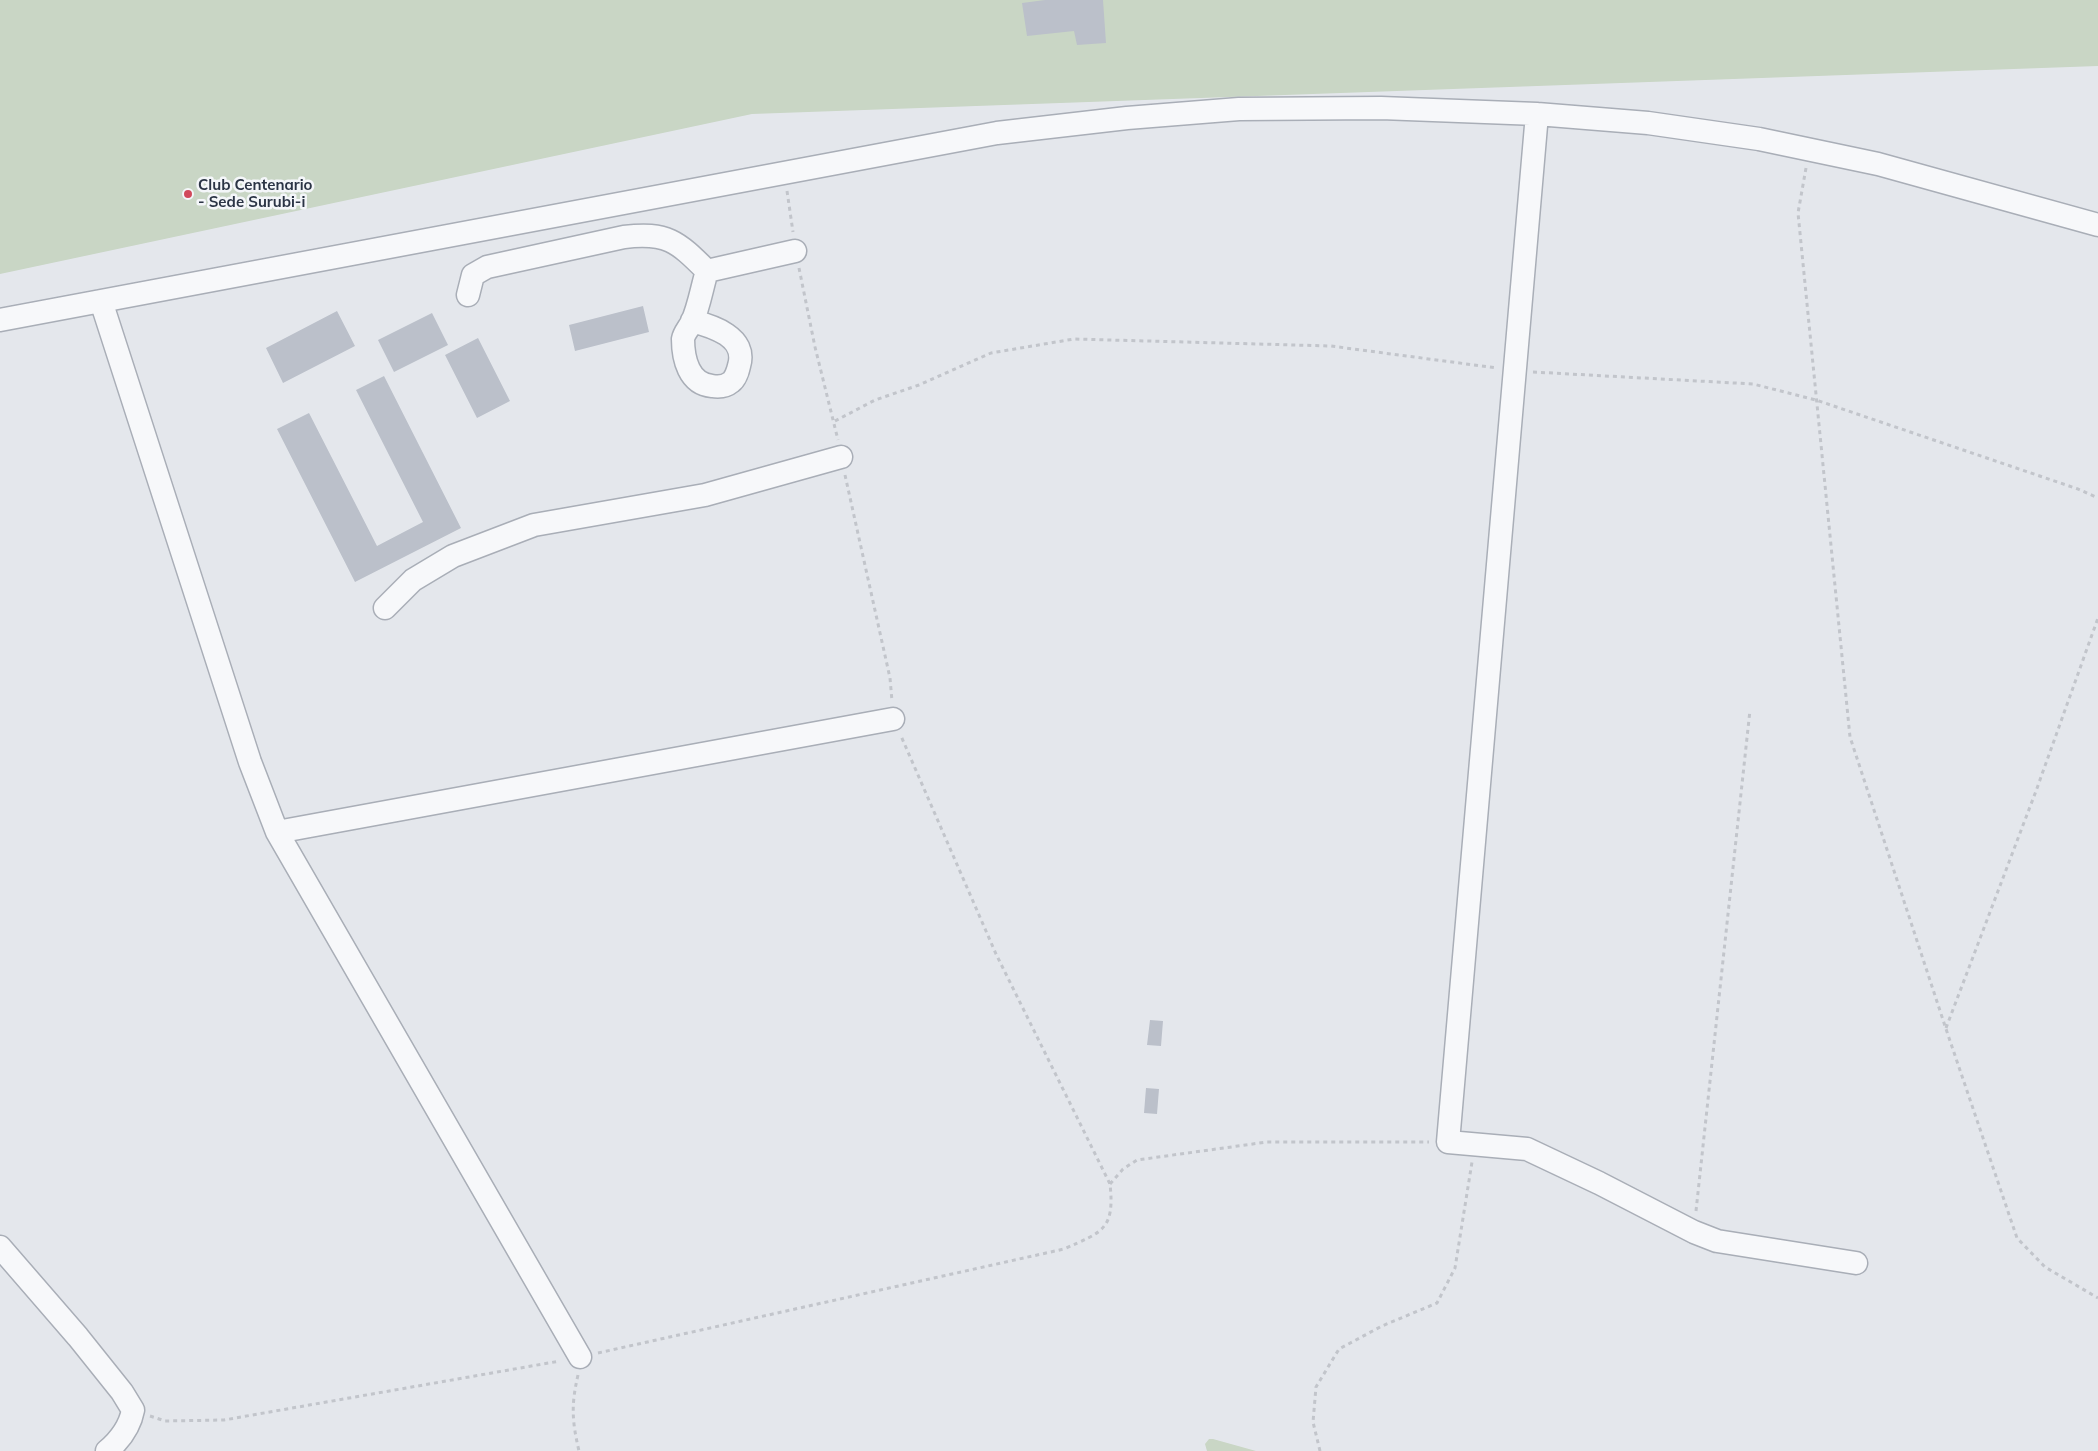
<!DOCTYPE html>
<style>
body{margin:0}
canvas{display:block;background:#e4e7ec}
</style>
<canvas width="2098" height="1451"></canvas>
<script>
const ctx = document.querySelector('canvas').getContext('2d');
ctx.lineJoin = 'round';
function fill(path, color) { ctx.fillStyle = color; ctx.fill(path, 'evenodd'); }
function strokePath(path, color, width, dash) { ctx.strokeStyle = color; ctx.lineWidth = width; ctx.lineCap = dash ? 'butt' : 'round'; ctx.setLineDash(dash || []); ctx.stroke(path); }
function write(font, color, halo, rows, align = 'center') {
  ctx.font = font + ' Mulish,sans-serif'; ctx.lineWidth = 5; ctx.setLineDash([]); ctx.textBaseline = 'middle'; ctx.strokeStyle = halo; ctx.fillStyle = color; for (const [text, x, y, turn = 0] of rows) {
    ctx.save(); ctx.translate(x, y); ctx.rotate((+turn || 0) * Math.PI / 180); ctx.textAlign = isNaN(turn) ? turn : align; if (halo) ctx.strokeText(text, 0, 0); ctx.fillText(text, 0, 0); ctx.restore();
  }
}
fill(new Path2D(`
 M0,0H2098V66L752,114L0,274Z
 M1209,1439H1213L1256,1451H1207L1205,1444Z`), '#c9d6c5');
fill(new Path2D(`
 M1045,0H1103L1106,43L1077,45L1074,31L1027,36L1022,3Z
 M643,306L649,332L575,351L569,325Z
 M337,311L355,346L283,383L266,348Z
 M432,313L448,345L394,372L378,340Z
 M478,338L510,401L477,418L445,355Z
 M384,376L461,528L355,582L277,429L309,413L377,546L423,522L356,390Z
 M1150,1020L1163,1021L1161,1046L1147,1045Z
 M1146,1088L1159,1089L1157,1114L1144,1113Z`), '#bbc0ca');
const minor = new Path2D(`
 M1537,114L1448,1142L1527,1149L1599,1183L1694,1232L1717,1241L1856,1263
 M468,295L473,275L487,267L624,237C667,232 677,241 707,271
 M101,301L250,762L277,832L580,1357
 M0,320L997,133L1127,118L1239,109L1381,108L1537,114L1648,123L1759,139L1878,164L2098,225
 M692,321C712,326 748,337 739,366C738,371 735,379 731,382C725,387 718,387 712,386C689,384 683,359 683,339C684,333 689,328 692,322C699,307 702,287 707,271L795,251
 M385,608L413,580L453,556L534,525L705,495L841,457
 M277,832L893,719
 M0,1247L78,1337L122,1392L133,1410C130,1426 120,1440 107,1451`);
strokePath(minor, '#a9aeb7', 25);
strokePath(new Path2D(`
 M1806,168L1798,213L1850,737L1946,1029L2017,1238L2045,1267L2098,1298
 M787,191L793,232
 M799,268L815,347L838,440
 M1533,372L1753,384L1816,400L2078,489L2098,498
 M835,421L875,400L919,385L991,353L1074,339L1331,346L1497,368
 M845,475L890,678L892,701
 M1946,1028L2036,791L2098,618
 M1110,1184L1123,1169L1137,1160L1267,1142H1429
 M1696,1211L1750,710
 M598,1353L1064,1249C1102,1232 1115,1230 1110,1184L996,954L901,736
 M578,1375C571,1405 572,1421 579,1451
 M150,1416L165,1421L224,1420L560,1361
 M1320,1451L1313,1422L1316,1387L1339,1349L1382,1326L1437,1303L1455,1268L1472,1162`), '#c2c5cb', 3, [4, 4]);
strokePath(minor, '#f7f8fa', 22);
for (const [x, y, r, color] of [
 [188,194,5,"#d1495b"]
]) { const dot = new Path2D(); dot.arc(x, y, r, 0, 2 * Math.PI); ctx.fillStyle = color; ctx.fill(dot); strokePath(dot, '#f4f6f9', 2); }
write('bold 15px', '#2b3445', '#f4f6f9', [
 ["Club Centenario",198,185],
 ["- Sede Surubi-i",198,202]
], 'left');
</script>
